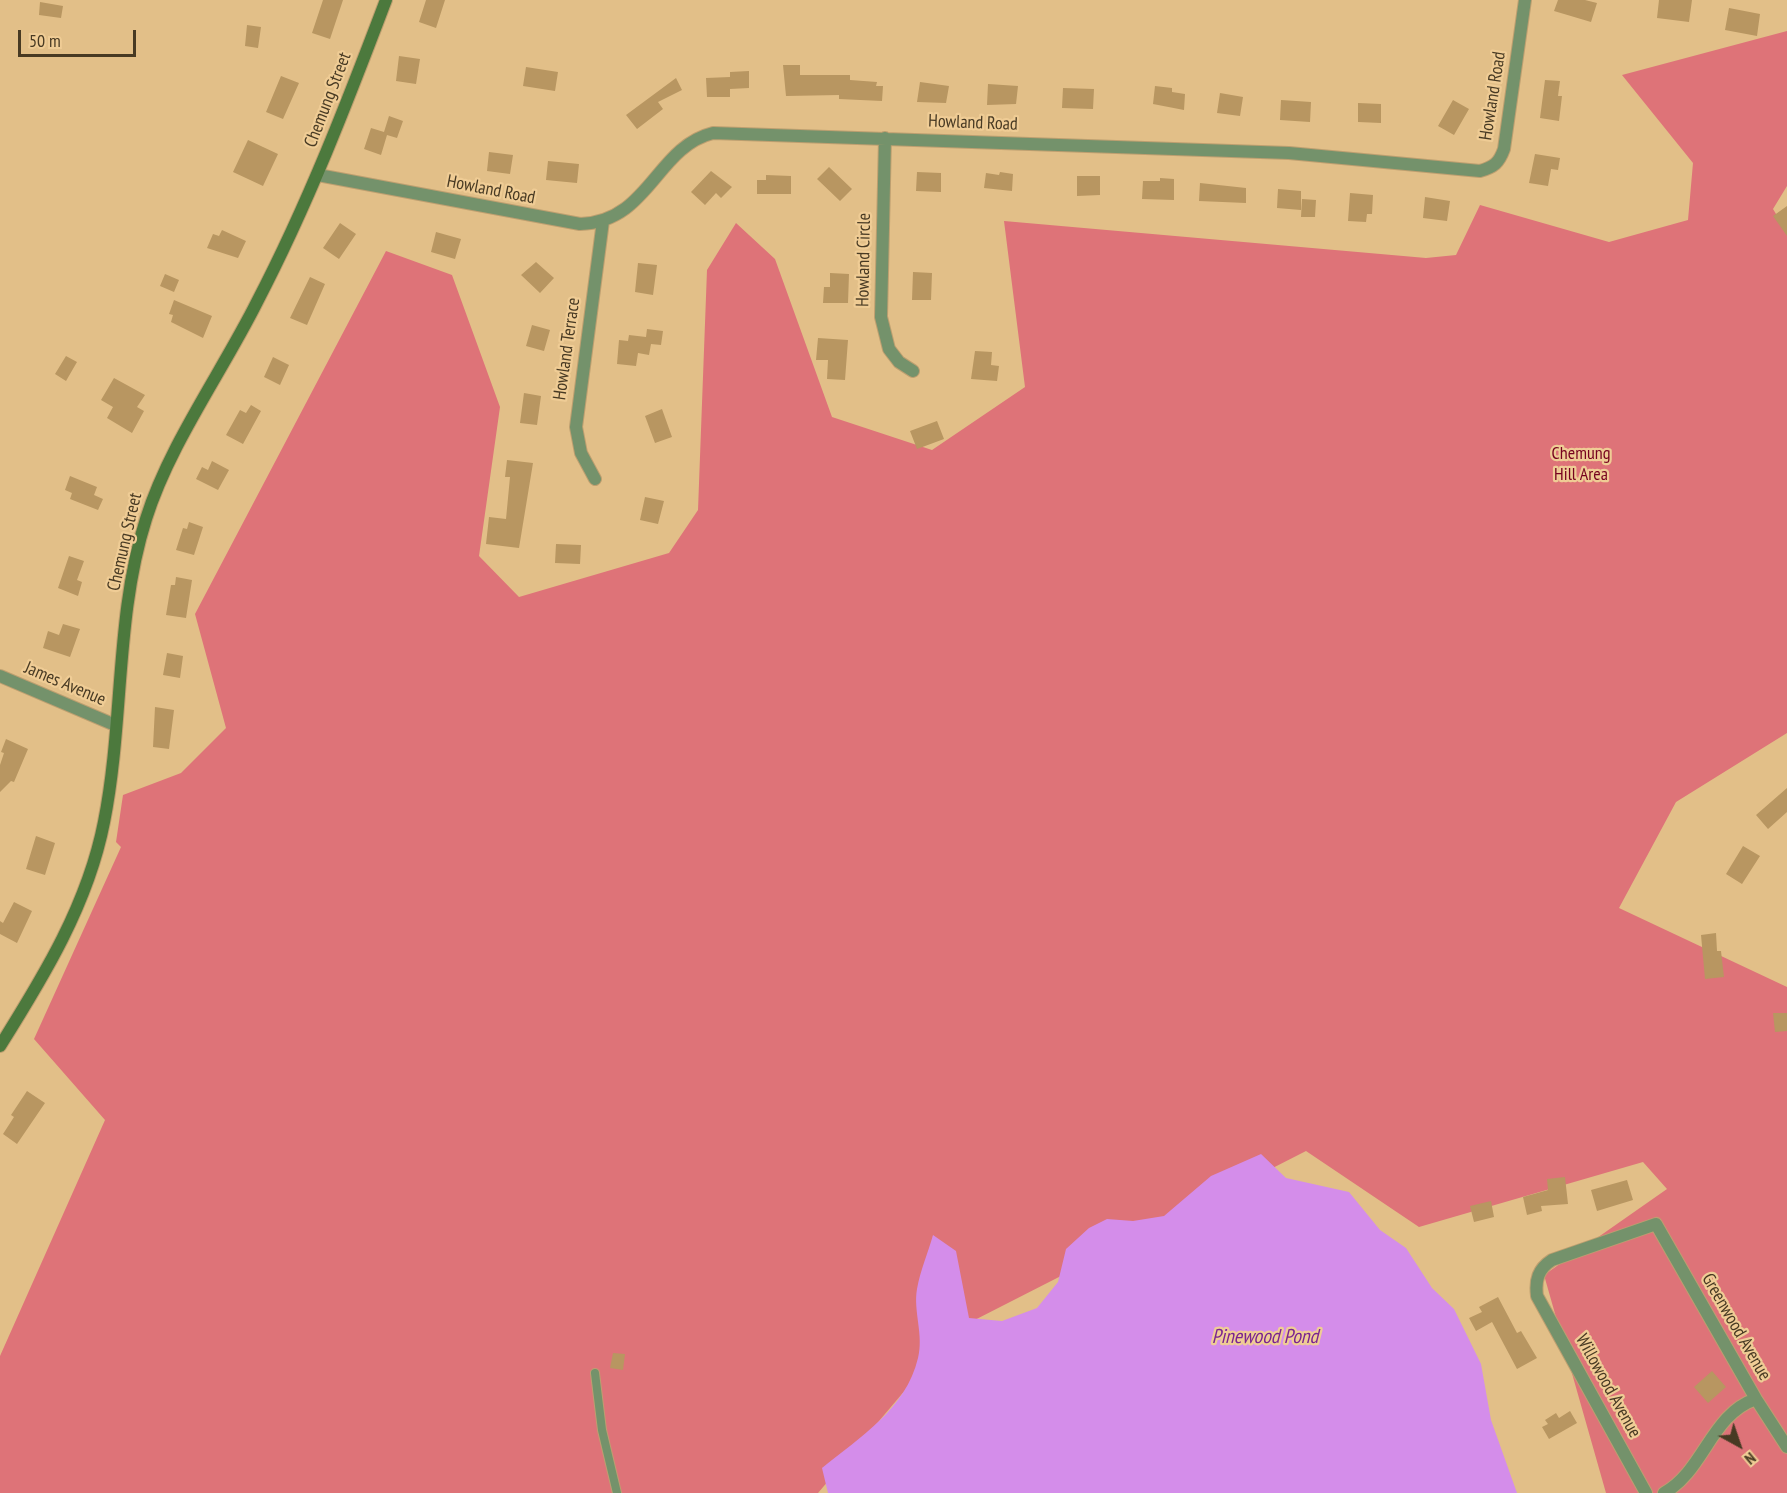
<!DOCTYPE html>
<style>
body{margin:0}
#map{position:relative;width:1787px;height:1493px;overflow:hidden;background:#e2bf88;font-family:"PT Sans Narrow",sans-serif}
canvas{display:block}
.north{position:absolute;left:1709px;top:1415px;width:60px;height:60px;-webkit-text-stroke:4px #efcc95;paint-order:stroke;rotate:140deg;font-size:16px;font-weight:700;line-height:24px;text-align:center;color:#483a23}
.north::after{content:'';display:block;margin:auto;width:21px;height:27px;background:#483a23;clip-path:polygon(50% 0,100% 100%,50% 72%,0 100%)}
.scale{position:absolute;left:18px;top:30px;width:118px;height:27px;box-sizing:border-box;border:3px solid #483a23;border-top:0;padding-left:8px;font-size:18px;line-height:21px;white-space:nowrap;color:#483a23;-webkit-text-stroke:4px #efcc95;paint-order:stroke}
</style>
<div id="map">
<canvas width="1787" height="1493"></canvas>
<div class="north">N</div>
<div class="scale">50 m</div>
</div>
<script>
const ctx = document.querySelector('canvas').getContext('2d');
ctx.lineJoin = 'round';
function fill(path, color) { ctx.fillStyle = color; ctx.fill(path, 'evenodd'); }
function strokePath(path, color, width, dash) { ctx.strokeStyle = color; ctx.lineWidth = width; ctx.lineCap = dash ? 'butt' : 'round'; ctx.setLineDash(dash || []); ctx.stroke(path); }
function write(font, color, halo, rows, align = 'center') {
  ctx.font = font + ' "PT Sans Narrow",sans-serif'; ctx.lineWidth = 4.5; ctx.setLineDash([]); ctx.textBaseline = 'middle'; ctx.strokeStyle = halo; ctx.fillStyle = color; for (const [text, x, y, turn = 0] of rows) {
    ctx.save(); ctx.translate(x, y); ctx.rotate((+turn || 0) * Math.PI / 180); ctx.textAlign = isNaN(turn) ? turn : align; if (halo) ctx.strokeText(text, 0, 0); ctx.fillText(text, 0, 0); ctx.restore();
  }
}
fill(new Path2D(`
 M1787,31V186L1773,209L1787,232V733L1676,802L1619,908L1787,987V1493H1606L1544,1275L1667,1189L1643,1162L1419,1227L1306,1151L957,1329L818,1493H0V1356L105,1120L34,1039L121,847L116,842L123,795L181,773L226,728L195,614L386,251L452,275L500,407L479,556L519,597L669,553L698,510L707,270L736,223L775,259L832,417L932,450L1025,387L1004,221L1426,258L1456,255L1480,205L1609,242L1688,220L1693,163L1622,75Z`), '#de7378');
fill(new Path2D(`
 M1261,1154L1286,1178L1349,1192L1380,1230L1406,1248L1432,1288L1454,1309L1481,1364L1491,1420L1517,1493H828L822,1468C860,1437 906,1409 918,1358C924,1335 913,1311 917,1289C920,1271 928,1253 933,1235L956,1251L969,1318L1002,1321L1037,1308L1058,1282L1066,1249L1089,1228L1107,1219L1133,1221L1164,1216L1211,1176Z`), '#d48dea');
fill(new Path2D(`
 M323,0H343L330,39L312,33Z
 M426,0H445L436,28L419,22Z
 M1558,0H1585L1597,3L1591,22L1554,11Z
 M1659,0H1692L1689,22L1657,18Z
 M40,2L63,6L61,18L39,15Z
 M1729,8L1760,14L1757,36L1725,30Z
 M247,25L261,27L258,48L245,46Z
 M399,56L420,59L416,84L396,81Z
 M783,65H800V75H850V80L877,82L876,86H883L882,101L839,99V95L786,96Z
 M526,67L558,72L555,91L523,86Z
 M749,71V88L730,89V78V97H707L706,78L730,77V72Z
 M281,76L299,83L283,119L266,112Z
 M676,78L682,90L658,102L663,109L637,129L626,115Z
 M1545,80L1560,81L1558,96H1562L1559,121L1540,118Z
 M920,82L949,86L946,103L917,102Z
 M988,84L1018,86L1016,104L987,105Z
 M1155,86L1172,88V92L1185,94L1184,110L1153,104Z
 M1063,88L1094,89L1093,109L1062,108Z
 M1220,93L1243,97L1240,116L1217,113Z
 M1281,100L1311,102L1310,122L1280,120Z
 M1453,100L1469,109L1454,135L1438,126Z
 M1358,103L1381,104V123L1358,122Z
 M389,116L403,121L397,138L387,135L381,155L364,149L371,128L384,132Z
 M248,140L278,154L263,186L233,172Z
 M489,152L513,155L510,174L487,171Z
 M1535,154L1560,158L1558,170L1551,169L1548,186L1529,183Z
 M548,161L579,164L577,183L546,180Z
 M829,167L852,189L840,201L817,179Z
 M711,171L732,187L721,198L716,193L705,205L691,192Z
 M917,172L941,173V192L916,191Z
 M1000,172L1013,174L1012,191L984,188L986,173L999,175Z
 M766,175L791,176V194H757V180H766Z
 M1077,176H1100V195L1077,196Z
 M1160,178L1174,179V200L1142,199L1143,181H1160Z
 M1200,183L1246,188V203L1199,201Z
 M1278,189L1301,191V210L1277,208Z
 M1350,193L1373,195L1372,214H1367L1366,222L1348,221Z
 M1425,197L1450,201L1447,221L1423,218Z
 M1302,199L1316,200L1315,217H1301Z
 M1787,206V236L1773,216Z
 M340,223L356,234L339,259L323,248Z
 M222,230L246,241L238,258L207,248L213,234L219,236Z
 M436,232L461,239L455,259L431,252Z
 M536,262L554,278L540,293L521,275Z
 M638,263L657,265L653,295L635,292Z
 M913,272L932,273L931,300H912Z
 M830,273L849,274L848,303H823L824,287H830Z
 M165,274L179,280L174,292L160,286Z
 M310,277L325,284L307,325L290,318Z
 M174,300L212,316L203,338L171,322L173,315L169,314Z
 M532,325L550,330L544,351L526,346Z
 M647,329L663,331L661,345L651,344L649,355L638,353L636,366L617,364L619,340L628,341L629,335L646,337Z
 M818,338L848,340L845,380L827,379L828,360H816Z
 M975,351L992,352L991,365L999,366L997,381L971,379Z
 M66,356L77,362L66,381L55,374Z
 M273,357L289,365L280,385L264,377Z
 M114,378L145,395L137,407L144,411L132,433L107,418L113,407L101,400Z
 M524,393L541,396L537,425L520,423Z
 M251,405L261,411L243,444L226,435L240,410L246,413Z
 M662,409L672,437L655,443L645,416Z
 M937,421L944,439L917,449L910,431Z
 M507,460L533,463L519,548L486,544L489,517L506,519L510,477H505Z
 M212,461L229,470L218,490L196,479L202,467L208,470Z
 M70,476L97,487L94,495L103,499L98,510L70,499L72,493L65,490Z
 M645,497L664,501L658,524L640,520Z
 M189,522L203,527L194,555L176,550L183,528L187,529Z
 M556,544L581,545L580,564L555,563Z
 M69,556L84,561L77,580L82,582L78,596L58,588Z
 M176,577L192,580L186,618L166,615L171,585H175Z
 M63,624L80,629L70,657L43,648L48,631L59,635Z
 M167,653L183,656L180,678L163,675Z
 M155,707L174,710L169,749L153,747Z
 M6,739L28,749L14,782L11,781L0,792V765L4,753L1,752Z
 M1787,788V812L1768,829L1756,815Z
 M36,836L55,843L45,875L26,869Z
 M1743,846L1760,856L1742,884L1726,874Z
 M14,902L32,911L17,943L0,934V921L3,923Z
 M1716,933L1717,951H1721L1724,977L1705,979L1701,935Z
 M1773,1013H1787V1031L1775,1032Z
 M27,1091L45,1103L17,1144L3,1134L14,1117L11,1115Z
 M1565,1177L1568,1204L1541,1206L1542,1211L1527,1215L1523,1197L1548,1190L1547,1179Z
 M1627,1180L1633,1200L1597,1211L1591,1190Z
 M1491,1201L1494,1217L1474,1222L1470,1206Z
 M1498,1297L1517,1333L1521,1331L1537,1358L1517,1369L1492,1322L1476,1331L1469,1318L1482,1312L1479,1307Z
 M613,1353L625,1354L623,1370L610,1368Z
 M1712,1371L1726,1387L1708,1403L1694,1387Z
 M1570,1411L1577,1423L1549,1439L1542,1427L1548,1424L1545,1420L1556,1413L1559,1418Z`), '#b89661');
const lane = new Path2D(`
 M595,1373L602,1430L617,1493`);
const street = new Path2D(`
 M885,138L881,317L889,349L899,362L913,371
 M318,175L580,224C649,222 656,147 713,133L1289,153L1480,171C1494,167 1499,163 1504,149L1525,0
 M595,479L581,453L576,427L603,221
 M0,676L115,725
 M1646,1493L1537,1296C1535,1280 1538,1269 1552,1260L1656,1224L1756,1399L1787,1447
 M1664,1493C1704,1471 1711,1414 1756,1399`);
const secondary = new Path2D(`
 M0,1046C44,976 88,904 104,822C124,722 115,616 146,519C169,445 222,372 257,302C308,204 347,103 386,0`);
strokePath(lane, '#bd9f70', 10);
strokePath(street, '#bd9f70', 14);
strokePath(secondary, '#bd9f70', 14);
strokePath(lane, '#74926b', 8);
strokePath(street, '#74926b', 12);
strokePath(secondary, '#4c793d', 12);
write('18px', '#483a23', '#efcc95', [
 ["Howland Road",1493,96,-81],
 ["Chemung Street",328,100,-69],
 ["Howland Road",973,123,2],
 ["Howland Road",491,190,11],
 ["Howland Circle",864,260,-89],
 ["Howland Terrace",567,349,-82],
 ["Chemung Street",125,542,-77],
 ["James Avenue",65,684,23],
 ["Greenwood Avenue",1736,1327,60],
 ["Willowood Avenue",1608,1386,61]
]);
write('18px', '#76021f', '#efcc95', [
 ["Chemung",1581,454],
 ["Hill Area",1581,475]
]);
write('italic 20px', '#7a2391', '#efcc95', [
 ["Pinewood Pond",1265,1337]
]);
</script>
